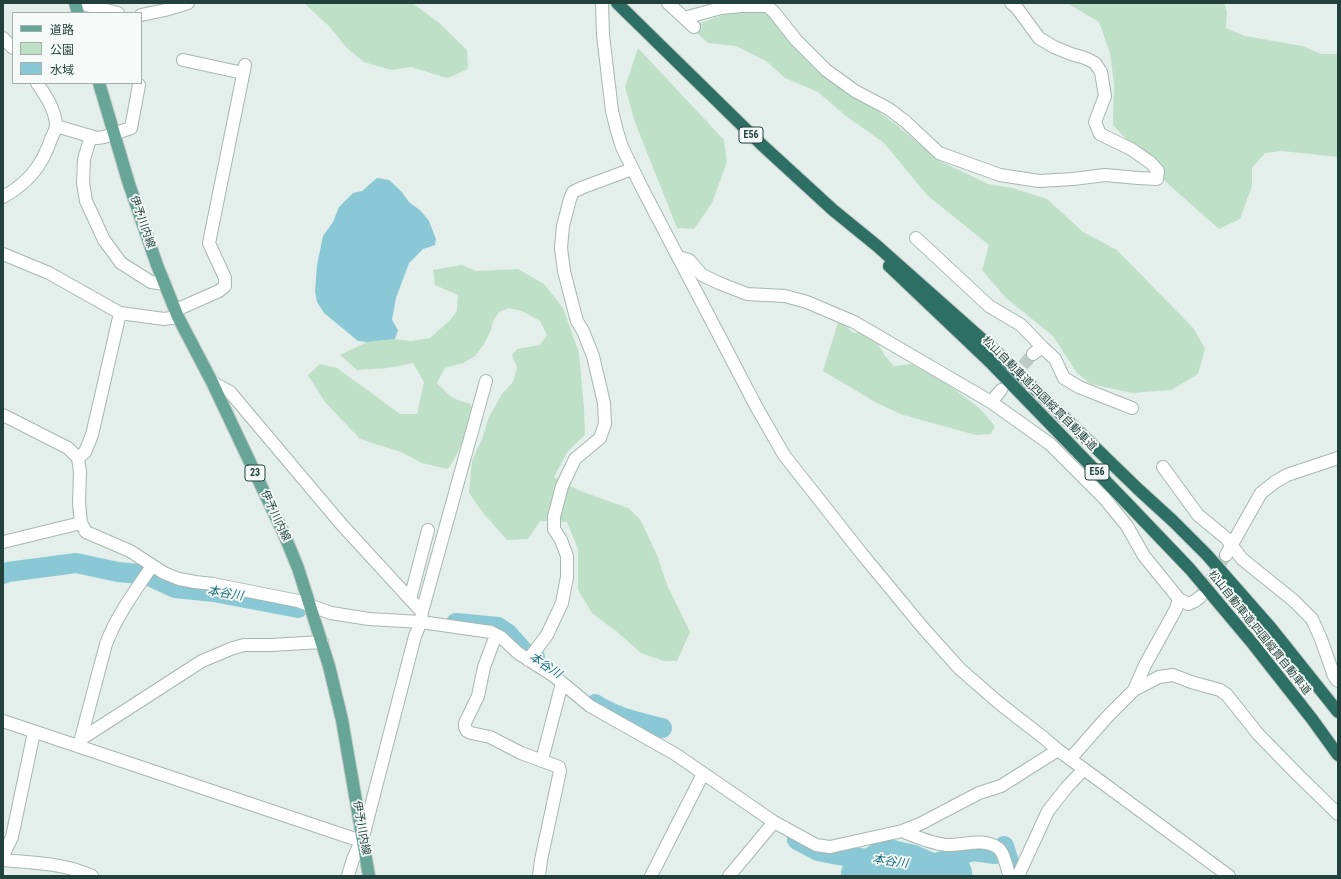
<!DOCTYPE html>
<meta charset="utf-8">
<style>
body{margin:0}
#map{position:relative;width:1341px;height:879px;overflow:hidden;background:#e4eeea;font-family:"Roboto Condensed","Noto Sans JP",sans-serif}
canvas{display:block}
.frame{position:absolute;inset:0;border:4px solid #22413a;pointer-events:none}
.legend{position:absolute;left:12px;top:12px;width:130px;height:72px;box-sizing:border-box;background:#f5faf8;border:1px solid #a1b0ac;margin:0;padding:5px 7px;list-style:none;font-size:12px;color:#22413a}
.legend li{display:flex;align-items:center;gap:8px;height:20px}
.legend b{width:20px;border:1px solid #a1b0ac}
</style>
<div id="map">
<canvas width="1341" height="879"></canvas>
<div class="frame"></div>
<ul class="legend">
<li><b style="height:5px;background:#67a697"></b>道路</li>
<li><b style="height:11px;background:#bde0c7"></b>公園</li>
<li><b style="height:11px;background:#8ac8d5"></b>水域</li>
</ul>
</div>
<script>
const ctx = document.querySelector('canvas').getContext('2d');
ctx.lineJoin = 'round';
function fill(path, color) { ctx.fillStyle = color; ctx.fill(path, 'evenodd'); }
function strokePath(path, color, width, dash) { ctx.strokeStyle = color; ctx.lineWidth = width; ctx.lineCap = dash ? 'butt' : 'round'; ctx.setLineDash(dash || []); ctx.stroke(path); }
function write(font, color, halo, rows, align = 'center') {
  ctx.font = font + ' "Roboto Condensed","Noto Sans JP",sans-serif'; ctx.lineWidth = 3.5; ctx.setLineDash([]); ctx.textBaseline = 'middle'; ctx.strokeStyle = halo; ctx.fillStyle = color; for (const [text, x, y, turn = 0] of rows) {
    ctx.save(); ctx.translate(x, y); ctx.rotate((+turn || 0) * Math.PI / 180); ctx.textAlign = isNaN(turn) ? turn : align; if (halo) ctx.strokeText(text, 0, 0); ctx.fillText(text, 0, 0); ctx.restore();
  }
}
fill(new Path2D(`
 M304,3H412L438,22L467,50L468,69L455,75L447,78L411,67L391,70L364,62L347,48L328,25Z
 M1067,3H1224L1227,11L1226,28L1245,36L1302,46L1321,54H1338V157L1282,151L1265,153L1252,168V186L1240,219L1219,229L1167,183L1113,125L1114,84L1110,53L1099,22Z
 M753,7L766,13L785,31L802,56L816,65L898,126L940,161L988,184L1012,188L1047,199L1083,232L1117,250L1194,329L1205,349L1198,374L1171,390L1132,393L1091,384L1077,373L1053,336L1005,297L982,270L989,245L928,196L884,143L846,116L818,92L785,78L766,61L736,46L708,43L690,27L731,12Z
 M638,48L724,140L727,162L712,203L694,229L677,228L635,122L625,87Z
 M462,265L476,271L518,269L544,284L563,308L579,353L584,409L585,435L568,451L554,477L580,491L628,508L640,519L657,555L667,585L690,632L677,661H664L641,653L616,631L592,613L578,590V549L567,522L540,521L528,539L507,540L484,514L469,493L472,461L482,439L489,417L502,394L513,382L517,368L512,355L517,349L540,345L547,335L540,321L522,311L509,308L499,312L493,321L491,330L484,344L475,356L463,363L445,368L437,383C449,395 452,400 469,403L474,409C467,430 461,451 448,469L422,463L401,452L360,439L325,402L308,375L320,364L337,368L400,414H417L424,382L413,363L388,368L357,370L340,355L367,342L395,339L411,341L430,338L450,320L457,311L458,295L435,285L433,270Z
 M838,323L845,325L853,333L867,332L875,339L885,356L894,366L912,364L953,388L980,409L995,426L991,434L976,435L903,415L877,403L823,371Z`), '#bde0c7');
fill(new Path2D(`
 M377,178L389,180L401,191L409,202L421,211L429,221L436,239L435,245L423,249L409,263L396,298L392,320L398,330L395,339L367,342L358,341L324,313L317,302L315,291L317,265L323,236L333,222L339,207L353,193L362,191Z
 M892,839C900,842 908,843 916,845C926,849 935,854 945,856C952,857 960,854 966,859C970,862 973,871 972,876H841V871L844,863L852,857L874,843Z`), '#8ac8d5');
strokePath(new Path2D(`
 M3,574L8,572L76,563L118,572L141,574
 M153,578L175,588L214,592L298,608
 M456,623L498,627L507,633L524,652L535,657
 M595,704C614,717 639,722 662,728
 M797,840L818,851L833,854L880,861
 M933,864L973,851L995,854L1004,846L1009,862`), '#8ac8d5', 20);
strokePath(new Path2D(`
 M1011,379L1033,354
 M1200,596L1226,555`), '#bdcbc7', 12, [12, 6]);
const street = new Path2D(`
 M78,3L118,13
 M602,3L603,35L612,111L617,131L622,147L642,188L757,408L784,455L862,554L924,629L960,669L999,703L1044,738L1058,750L1229,876
 M668,3L694,27
 M141,15L165,10L188,3
 M684,18L721,8L742,6H767L774,12L796,40L826,70L855,91L889,109L906,122L939,153L1000,175L1039,181L1073,179L1105,175L1138,178L1157,179L1158,171L1151,163L1131,149L1100,134L1095,122L1105,96L1101,72L1095,63L1085,58L1071,54L1054,47L1039,38L1017,8L1011,3
 M3,38L13,48
 M183,60L243,73
 M56,126L97,138L104,137L131,128L139,85
 M91,136L84,159L83,183L86,201L104,240L121,263L151,282L165,284
 M3,197C28,183 42,166 51,139C53,135 56,129 56,125C55,109 46,96 37,83
 M916,238L989,306L1021,325L1042,347
 M3,254L49,273L120,313L164,319L178,317
 M678,257L689,260L702,275L719,283L747,294L785,296L807,302L854,322L991,402L1050,444L1105,499L1127,526L1144,556L1179,599L1176,609L1145,665L1134,690
 M176,310L219,291L225,286V278L209,243L245,65
 M1033,354L1042,347L1055,359L1064,378L1079,387L1132,408
 M212,382L230,392L342,525L422,612L421,622L415,636L363,837L353,859L348,876
 M991,402L1001,390
 M3,415L68,448L78,458L80,472L79,503L81,523L86,532L130,551L164,573L179,579L195,582L213,584L298,601L331,613L369,619L421,622L491,632L501,637L518,653L554,676L590,706L675,754L774,822L816,845L830,847L902,831L920,824L979,793L1001,786L1058,750
 M78,458L85,452L92,435L120,313
 M1163,467L1198,515L1226,538L1242,559L1293,600L1312,619L1321,639L1334,676L1338,681
 M3,542L81,523
 M1226,555L1261,493L1275,482L1287,475L1338,458
 M410,599L428,530
 M1179,599L1188,604L1195,601L1200,597
 M422,612L486,381
 M496,635L484,667L478,696L465,723V727L467,731L471,733L490,737L521,753L559,767L560,771L541,860L539,876
 M528,660L547,635L562,603L567,577V556L561,540L554,529V517L562,486L575,459L600,438L605,424L604,403L593,356L583,331L577,321L574,310L564,271L561,248L563,226L570,199L573,192L581,188L632,169
 M3,721L355,839L363,837
 M81,739L202,661L233,648L244,645H271L322,642
 M80,742L106,644C117,615 135,591 152,566
 M1070,759L1108,716L1134,690L1159,677L1173,675L1191,682L1220,690L1227,695L1258,734L1297,774L1338,814
 M542,760L562,683
 M902,831C916,837 931,843 946,845C963,846 983,837 998,848C1005,853 1006,868 1010,876
 M3,856L12,837L34,732
 M3,860C32,863 65,863 92,876
 M651,876L703,774
 M729,876L774,822
 M1018,876L1048,811L1067,787L1084,769`);
const primary = new Path2D(`
 M75,3L78,13
 M99,83L129,184L157,265L178,317L212,382L284,534L298,568L329,666L342,720L369,876`);
const highway = new Path2D(`
 M617,3L761,144L833,210L876,245L1001,356L1138,489L1173,521L1207,555L1271,628L1338,712
 M889,266L992,364L1124,500L1190,569L1253,644L1312,719L1338,755`);
strokePath(street, '#a6b7b2', 14);
strokePath(primary, '#c1cac8', 14);
strokePath(highway, '#c1cac8', 14);
strokePath(street, '#fff', 12);
strokePath(primary, '#67a697', 12);
strokePath(highway, '#2d6f63', 12);
for (const [x, y, w] of [
 [751,135,24],
 [1097,472,24],
 [255,473,20]
]) { const box = new Path2D(); box.roundRect(x - w / 2, y - 8, w, 16, 3); ctx.fillStyle = '#f5faf8'; ctx.fill(box); strokePath(box, '#22413a', 1); }
write('bold 10px', '#22413a', null, [
 ["E56",751,135],
 ["E56",1097,472],
 ["23",255,473]
]);
write('11px', '#22413a', '#f5faf8', [
 ["伊予川内線",142,222,71],
 ["松山自動車道;四国縦貫自動車道",1039,394,45],
 ["伊予川内線",275,516,65],
 ["松山自動車道;四国縦貫自動車道",1259,633,51],
 ["伊予川内線",361,828,80]
]);
write('italic 12px', '#196d81', '#f5faf8', [
 ["本谷川",225,594,9],
 ["本谷川",545,666,34],
 ["本谷川",890,862,8]
]);
</script>
